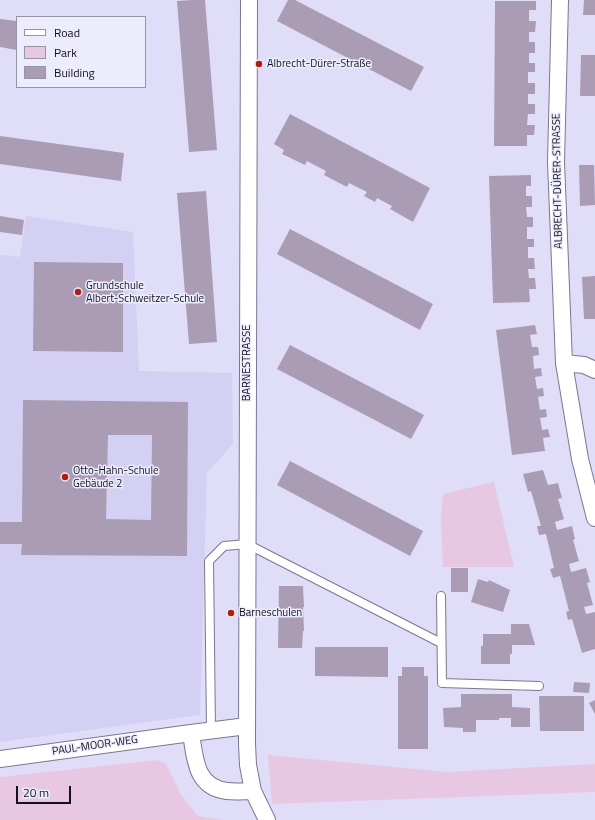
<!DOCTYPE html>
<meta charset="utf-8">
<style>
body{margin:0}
#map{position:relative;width:595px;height:820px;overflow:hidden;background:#e0ddf9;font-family:"Titillium Web",sans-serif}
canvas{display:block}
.legend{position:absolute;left:16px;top:16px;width:130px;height:72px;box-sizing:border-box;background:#edecfd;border:1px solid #9695a3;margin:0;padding:5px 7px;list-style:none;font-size:12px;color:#13121b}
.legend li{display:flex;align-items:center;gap:8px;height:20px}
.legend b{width:20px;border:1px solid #9695a3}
.scale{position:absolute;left:16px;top:786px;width:55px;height:18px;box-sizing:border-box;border:2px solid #13121b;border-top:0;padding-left:5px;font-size:12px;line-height:14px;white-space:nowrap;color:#13121b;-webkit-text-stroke:3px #edecfd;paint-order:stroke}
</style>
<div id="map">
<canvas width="595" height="820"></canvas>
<ul class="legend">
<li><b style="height:5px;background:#fff"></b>Road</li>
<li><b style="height:11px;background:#e8c7e3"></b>Park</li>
<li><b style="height:11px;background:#ab9cb5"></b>Building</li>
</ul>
<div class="scale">20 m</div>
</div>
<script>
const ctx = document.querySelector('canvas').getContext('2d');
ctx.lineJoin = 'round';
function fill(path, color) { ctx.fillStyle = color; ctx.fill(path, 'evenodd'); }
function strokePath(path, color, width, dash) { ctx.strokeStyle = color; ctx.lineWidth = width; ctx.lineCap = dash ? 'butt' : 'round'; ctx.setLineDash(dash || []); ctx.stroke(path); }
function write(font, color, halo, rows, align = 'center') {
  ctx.font = font + ' "Titillium Web",sans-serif'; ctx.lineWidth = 3; ctx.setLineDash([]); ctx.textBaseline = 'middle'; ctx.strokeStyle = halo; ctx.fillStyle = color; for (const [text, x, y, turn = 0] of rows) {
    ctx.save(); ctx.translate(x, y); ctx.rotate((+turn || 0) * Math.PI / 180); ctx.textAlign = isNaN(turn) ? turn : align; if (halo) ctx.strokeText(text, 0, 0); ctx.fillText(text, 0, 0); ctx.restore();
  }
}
fill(new Path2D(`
 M26,216L133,232L139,371L232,373L233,444L207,473L200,715L0,742V255L20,257Z`), '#d4d0f3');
fill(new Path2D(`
 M494,482L514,567H443L441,519L443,494Z
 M268,755L447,772L595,764V792L272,804Z
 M158,760L166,764L182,796L198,816L222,820H0V777Z`), '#e8c7e3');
fill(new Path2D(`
 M192,0H205L217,150L189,152L177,1Z
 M288,0H295L424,67L411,91L277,21Z
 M584,0H595V15H583Z
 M495,1H536V10H529V21H536L535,32H529V42H535V53H529V63H535V72H528V83H535V94H528V104H535V114H528L527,125H535L534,135H527V146H494Z
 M0,19L17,21V50L0,47Z
 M581,55H595V96H580Z
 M290,114L430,188L413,222L390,209L392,206L377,198L375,202L364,196L367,192L349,183L347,187L324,175L326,171L307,161L305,165L282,154L284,150L274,144Z
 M0,136L124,153L121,181L0,164Z
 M579,165H594L595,205L580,206Z
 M531,175V186H526V196H532V207H526L527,217H533V227H527V239H534V247H528V258H534L535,269H528L529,278H535L536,289H529L530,302L493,303L489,176Z
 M206,191L217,342L189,344L177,193Z
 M0,216L24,220L22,235L0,232Z
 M290,229L433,304L420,330L277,254Z
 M34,262L123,263V352L33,351Z
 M595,276V319H584L582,277Z
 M535,325L537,334L530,335L532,347H538L539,355L533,356L534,369L541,368L542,376L535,377L537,389L543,388L544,396L538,397L540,410L546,409L547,417L540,418L542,430L548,429L550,437L543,438L545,451L512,455L496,330Z
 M290,345L424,415L411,439L277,369Z
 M23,400L188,402L187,556L21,555L22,544H0V522H22ZM108,435H152L151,520L106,519Z
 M290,461L423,531L410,556L277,485Z
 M543,470L548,485L558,483L562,498L558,499L564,519L555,522L557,530L572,526L575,539L573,540L579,561L569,564L571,572L586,568L590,582L587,583L593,605L584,607L586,614L595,612V649L582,653L572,619L568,620L566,612L569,611L560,576L553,578L550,569L554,568L546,534L539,535L537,526H541L531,491L528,492L523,474Z
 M451,568H468V592H451Z
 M478,579L488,582L489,580L510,590L503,612L471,602Z
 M279,586H303L304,607H303L304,631H303L302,648H278Z
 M511,624H529L535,645H512V654H510V664H481V646H483V634H511Z
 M315,647H388V677L315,676Z
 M402,667H424V676H428V749H398V676H402Z
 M574,682L590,683L589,693L573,692Z
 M461,694H512V707L530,708V727H511V718H499V720H476V732H463V728L444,727L443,708L461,707Z
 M539,696H584V731H540Z
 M595,700V714L589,703Z`), '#ab9cb5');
const lane = new Path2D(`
 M441,596L442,683L539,686
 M211,730L209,561L224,546L247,544L441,643`);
const street = new Path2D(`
 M249,0L247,744L248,765L253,791L267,820
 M560,0L556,162L564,363L580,459L595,518
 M564,363L584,365L595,370
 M247,726L191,733C195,758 195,787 227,791C235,792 244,791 253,791
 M0,759L191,733`);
strokePath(lane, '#7a7790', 10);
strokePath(street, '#7a7790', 18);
strokePath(lane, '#fff', 8);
strokePath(street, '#fff', 16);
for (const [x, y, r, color] of [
 [259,64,4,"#ad1e0f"],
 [78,292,4,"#ad1e0f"],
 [65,477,4,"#ad1e0f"],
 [231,613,4,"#ad1e0f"]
]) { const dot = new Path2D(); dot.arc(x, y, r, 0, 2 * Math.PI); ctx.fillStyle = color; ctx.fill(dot); strokePath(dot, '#edecfd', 1.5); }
write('11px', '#13121b', '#edecfd', [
 ["Albrecht-Dürer-Straße",267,64],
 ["Grundschule",86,286],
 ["Albert-Schweitzer-Schule",86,299],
 ["Otto-Hahn-Schule",73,471],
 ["Gebäude 2",73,484],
 ["Barneschulen",239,613]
], 'left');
write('11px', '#13121b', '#edecfd', [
 ["ALBRECHT-DÜRER-STRASSE",558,181,-91],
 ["BARNESTRASSE",247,363,-90],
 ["PAUL-MOOR-WEG",95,746,-8]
]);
</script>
